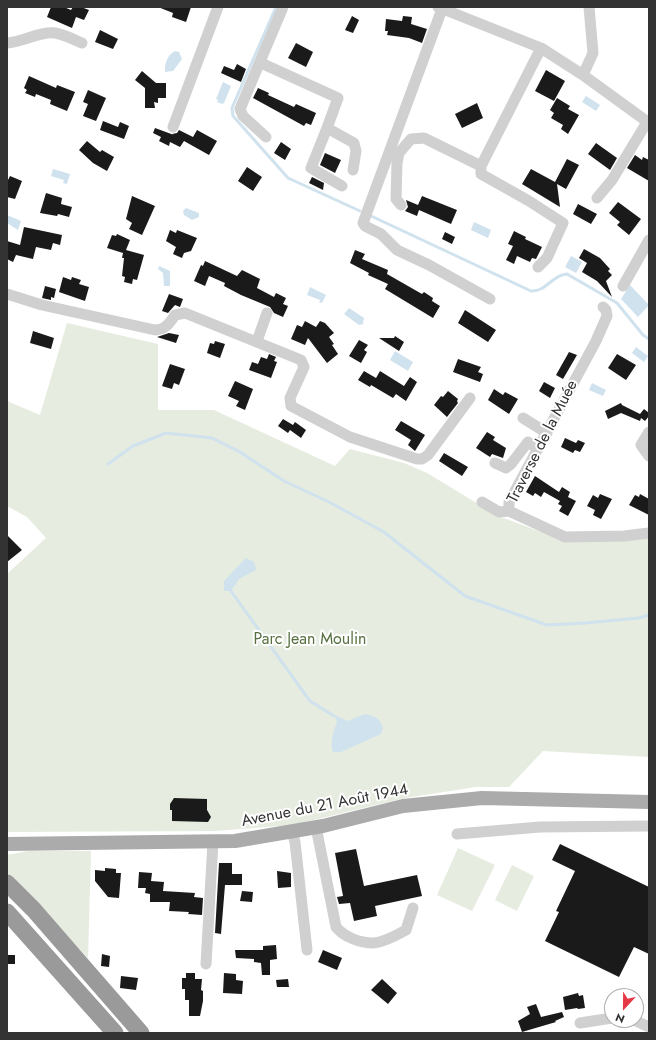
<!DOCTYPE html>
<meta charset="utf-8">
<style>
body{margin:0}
#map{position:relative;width:656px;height:1040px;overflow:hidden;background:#fff;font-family:Jost,sans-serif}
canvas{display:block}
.frame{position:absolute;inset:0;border:8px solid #333;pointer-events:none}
.north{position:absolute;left:604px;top:988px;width:40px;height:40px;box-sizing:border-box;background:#fff;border:1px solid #adadad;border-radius:50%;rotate:202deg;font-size:11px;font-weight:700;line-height:16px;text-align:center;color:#333}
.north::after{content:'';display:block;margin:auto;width:14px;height:18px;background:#e63946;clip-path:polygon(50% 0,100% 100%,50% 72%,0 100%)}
</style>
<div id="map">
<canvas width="656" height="1040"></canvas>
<div class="frame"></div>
<div class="north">N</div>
</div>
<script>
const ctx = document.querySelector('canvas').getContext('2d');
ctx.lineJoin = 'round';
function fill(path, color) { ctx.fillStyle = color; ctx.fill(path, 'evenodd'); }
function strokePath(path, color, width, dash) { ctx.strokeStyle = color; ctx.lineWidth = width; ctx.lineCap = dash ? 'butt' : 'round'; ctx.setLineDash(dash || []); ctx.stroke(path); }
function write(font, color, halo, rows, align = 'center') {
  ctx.font = font + ' Jost,sans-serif'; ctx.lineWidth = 4; ctx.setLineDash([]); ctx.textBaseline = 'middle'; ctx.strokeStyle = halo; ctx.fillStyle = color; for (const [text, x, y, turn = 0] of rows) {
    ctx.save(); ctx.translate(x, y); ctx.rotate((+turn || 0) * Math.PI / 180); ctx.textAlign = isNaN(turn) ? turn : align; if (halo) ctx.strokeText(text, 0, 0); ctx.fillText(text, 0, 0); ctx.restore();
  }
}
fill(new Path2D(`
 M67,323L158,344V410H214L335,466L350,449L404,463L427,473L498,516L566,541L649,535V757L543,751L509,787H476L405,798L293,825L214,831L7,832V574L46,538L27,517L7,506V401L40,415Z
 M458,848L495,865L472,911L437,895Z
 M28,851H91L88,958L7,873V855Z
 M512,865L534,876L517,911L495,900Z`), '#e6ecdf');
fill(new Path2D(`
 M175,51L179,52L182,59L173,71L165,72C165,64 166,56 175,51Z
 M223,82L231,86L224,103L222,104L217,102L218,100L216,99Z
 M586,96L600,105L596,111L582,102Z
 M53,169L70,174L67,184L63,183L64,180L51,176Z
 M186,208L199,213V217L192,220L184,215L183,211Z
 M7,215L21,221L18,230L7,223Z
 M474,222L491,230L488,238L471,230Z
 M571,256L582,262L576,273L565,267Z
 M159,266L170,271V286H164L163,273L158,269Z
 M630,285L649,305L638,317L621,299Z
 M310,287L326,295L322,303L319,302L320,300L307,295Z
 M349,308L364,318L363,324L359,325L344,314Z
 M636,347L648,356L644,362L632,353Z
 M395,351L413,362L408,371L390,360Z
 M592,383L606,390L603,396L589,390Z
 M246,558L254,562L256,570L239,579L231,591H224V581Z
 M365,714C375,716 380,718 383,728L381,734L341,752H333C330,744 333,730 337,723L335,715L347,721Z`), '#cfe2ee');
strokePath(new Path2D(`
 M276,7L232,108L233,116L288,178L360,211
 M369,215L531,291C546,292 552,275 567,274L617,303L643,335L649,339
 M108,464L133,446L166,433L212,438L240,452L284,481L329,502L384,532L465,596L547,625L585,623L639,618L649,615
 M231,591L310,701L334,716`), '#cfe2ee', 3);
fill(new Path2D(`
 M51,7H64L71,10L73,7H81L89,10L84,20L76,17L72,28L47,17Z
 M158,7H191L186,22L172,17L173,13Z
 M352,16L359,20L353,33L345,30Z
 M403,16L412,17L411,24L427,29L422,43L409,38L387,35L388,31H385L386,19L402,21Z
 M100,30L118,39L113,49L95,42Z
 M296,43L313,52L306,67L288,58Z
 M237,64L246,69L241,82L221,73L224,66L234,70Z
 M546,70L565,81L554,101L535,91Z
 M142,71L156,83H166V98H158V103L154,102L155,108H145V88L135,80Z
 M29,76L56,88L57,85L75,92L67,111L50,104L51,100L36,94L35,97L25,93L27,90L24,88Z
 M258,88L269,93L268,95L294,107L296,104L316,113L311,125L306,123L304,126L253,98Z
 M88,90L106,98L96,121L83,116L88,104L83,102Z
 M557,98L570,106L568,109L579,115L568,134L561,129L563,125L551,118L554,113L550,110Z
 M477,103L483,118L462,128L455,114Z
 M103,121L118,127L120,122L129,126L124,139L100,130Z
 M155,128L174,135L172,134L177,133L179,130L193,137L197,130L217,141L209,155L184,141L180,147L170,142L169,146L159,141L161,137L153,133Z
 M87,141L100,152L102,150L114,157L107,171L93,163L79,150Z
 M281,142L291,149L285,160L274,153Z
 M596,143L617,158L610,170L588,154Z
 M325,153L341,160L335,173L320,165Z
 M635,155L642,160L643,157L649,160V181L627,168Z
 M567,159L579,165L566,189L557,184L560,207L522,184L531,169L555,182Z
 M247,167L262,177L253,191L238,181Z
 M10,176L22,181L15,199L7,197V182Z
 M312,177L324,183L323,190L309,183Z
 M46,193L62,198L61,204L72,207L69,217L58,214L57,216L40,213Z
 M132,196L155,206L142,235L129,229L132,223L126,219Z
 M422,196L457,210L451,224L419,210L417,216L405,211L408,207L406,200L418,205Z
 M618,202L641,219L629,235L617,225L620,222L609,213Z
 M578,204L597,214L591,224L573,214Z
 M24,227L62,235L60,245L53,243L51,250L36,247L33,259L16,255L13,262L7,259V241L20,245Z
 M170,230L176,233L177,230L197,238L191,251L184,253L182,258L173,254L176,247L166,241Z
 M514,231L526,237L525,239L542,247L536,259L532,258L530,262L517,256L514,264L506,260L513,246L508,244Z
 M445,232L455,237L452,244L442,239Z
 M117,234L130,240L126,250L144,255L137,280L133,279L132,284L124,282L125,277L122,276L124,258H122L123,253L107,248L112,235L116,236Z
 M584,249L600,258L610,269L608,271L612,275L606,281L612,297L597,281L582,272L587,263L579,258Z
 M355,250L365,254L362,259L388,270L387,274L422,294L424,292L433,298L432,301L440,306L433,318L385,289L388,284L368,275L369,273L350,263Z
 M205,261L237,276L242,270L260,279L257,288L274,297L276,293L286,298L283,304L288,306L283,317L274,313L270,307L241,295L224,286L225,283L209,276L205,286L194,281L201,265L203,266Z
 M63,277L71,280L72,277L81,280L79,284L89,287L85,301L59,292Z
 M45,286L56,289L54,298L51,297V300L42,298Z
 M169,294L183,299L180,307L175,305L168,313L162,311Z
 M465,310L496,330L488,342L458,323Z
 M305,321L316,327L320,321L325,323L334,333L329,337L334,344L332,345L338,354L327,363L308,338L305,345L291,339L297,325L302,327Z
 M33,331L54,338L51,349L30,343Z
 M169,333L179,335L176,343L157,337Z
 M395,336L404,342L399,351L379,338H394Z
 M359,340L368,345L364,350L367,352L361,363L349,356Z
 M215,341L225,344L220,358L207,353L210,343L214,344Z
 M569,352L577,355L563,379L556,375Z
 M269,354L276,357L274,361L277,362L271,378L249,370L252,362L258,364L261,357L267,359Z
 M617,354L636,365L626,380L608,368Z
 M458,359L481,367L478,372L483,374L480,382L453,372Z
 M170,364L185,369L179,385L174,383L172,389L162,386Z
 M364,371L376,378L380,371L404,386L410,377L417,382L406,401L396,394L393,398L371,385L370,387L358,380Z
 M235,381L253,389L245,410L236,406L239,401L228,396Z
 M544,382L555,388L550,398L539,391Z
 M494,389L503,395L505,392L518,399L509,414L488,400Z
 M448,391L458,399L457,401L458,403L447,417L434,405L441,396L443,397Z
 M621,403L622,405L640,414L644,409L649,413V416L645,421L641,418L640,421L621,413L608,419L605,411Z
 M283,419L293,425L295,422L306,430L301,438L290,430L288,433L278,426Z
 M401,421L425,435L415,451L408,445L411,440L395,430Z
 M487,432L495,437L493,440L506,448L503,458L492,454L490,457L476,448Z
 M565,438L576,443L578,440L585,443L580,452L575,450L573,453L561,447Z
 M444,453L468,467L462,476L439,461Z
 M535,476L559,492L562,487L570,492L568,497L576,501L568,516L559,511L562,506L558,504L560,501L544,492L541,497L535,493L533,496L526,492Z
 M600,494L612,499L601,519L593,515L595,510L587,506L593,495L598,498Z
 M640,494L649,499V515L629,505L635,495L639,497Z
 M7,535L22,550L7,562Z
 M174,798L207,799V810L211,817L208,822L172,821V810H170V804Z
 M560,844L649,887V954L634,947L619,977L545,941L559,912L556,911L575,871L552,860Z
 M356,849L364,886L417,875L422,896L375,906L377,916L354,921L350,903L339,904L337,897L343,896L335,853Z
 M219,863H232V874H242V885H225L221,934L215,933Z
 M105,868L116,869V873H121L119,898L108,897L95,881V870L105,871Z
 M277,871L291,873V887L278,888Z
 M139,872L152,873L151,881L164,882L163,891L195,893L194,897L203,898L202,915L188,914L189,912L169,911L170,902H150V894L145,893L146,888H138Z
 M242,891L253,892L252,902L240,901Z
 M276,945L277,959L270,960V975H262L261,963L254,962V959L236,958L235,950H263V946Z
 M323,950L342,958L337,970L318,962Z
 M102,954L110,956L109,967L101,966Z
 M7,955H15V964H7Z
 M186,973H195V979H202L201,990L203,991V1001L200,1016H189V1000H185V989H182V978H186Z
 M224,973L236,974V980L243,981L242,994L223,993Z
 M121,976L138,978L136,990L120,988Z
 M288,979L289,987H277L276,980Z
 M382,979L397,993L388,1004L371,990Z
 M578,993L579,996L583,995L585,1008L578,1009L577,1008L565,1010L563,997Z
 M536,1004L541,1017L562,1012L564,1017L555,1021L556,1022L522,1032L518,1021L530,1014L527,1007Z`), '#1a1a1a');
strokePath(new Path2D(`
 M438,7L541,48L583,75L649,123
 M442,9L363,223L365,226L381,234L397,250L429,265L490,299
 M7,43C22,42 41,31 55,33C65,35 73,39 82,43
 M261,63L338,98L327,128L354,143L356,151L353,170
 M583,75L593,53L589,7
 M173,127L218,7
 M327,128L311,168L342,186
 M266,137L243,116L240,109L283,7
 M597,198L612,180L647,122
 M401,205L396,199L397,163L399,153L411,139L424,138L481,166
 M538,267L547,258L563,223L529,201L481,174V166L541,48
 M623,286L649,240
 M7,294L42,305L155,330C166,330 170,322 175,315L185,313L301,360L304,367L290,398L291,406L350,437L417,459H422L428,455L470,398
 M603,307L606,310L607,316L596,341L509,502V511L565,537L624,536L649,533
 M257,341L267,313
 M523,418L547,433
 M649,432L641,445L649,456
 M495,463L506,468L511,464L528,442L538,449
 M482,502L499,512L509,511
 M316,827L336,927C344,937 360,943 373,943C383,943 397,935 406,930L413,908
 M292,831L295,842L307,950
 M457,834L540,827L649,826
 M206,964L213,842
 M634,1020L649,1027
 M580,1023L612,1018`), '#d0d0d0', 11);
strokePath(new Path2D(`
 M7,844L235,841L323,826L403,806L482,798L649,802`), '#ababab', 14);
strokePath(new Path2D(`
 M7,883L34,910L141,1033
 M7,912L115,1033`), '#9a9a9a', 17);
write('16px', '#333', '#fff', [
 ["Traverse de la Muée",543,442,-63],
 ["Avenue du 21 Août 1944",325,806,-11]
]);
write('16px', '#56703f', '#fff', [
 ["Parc Jean Moulin",310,640]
]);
</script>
